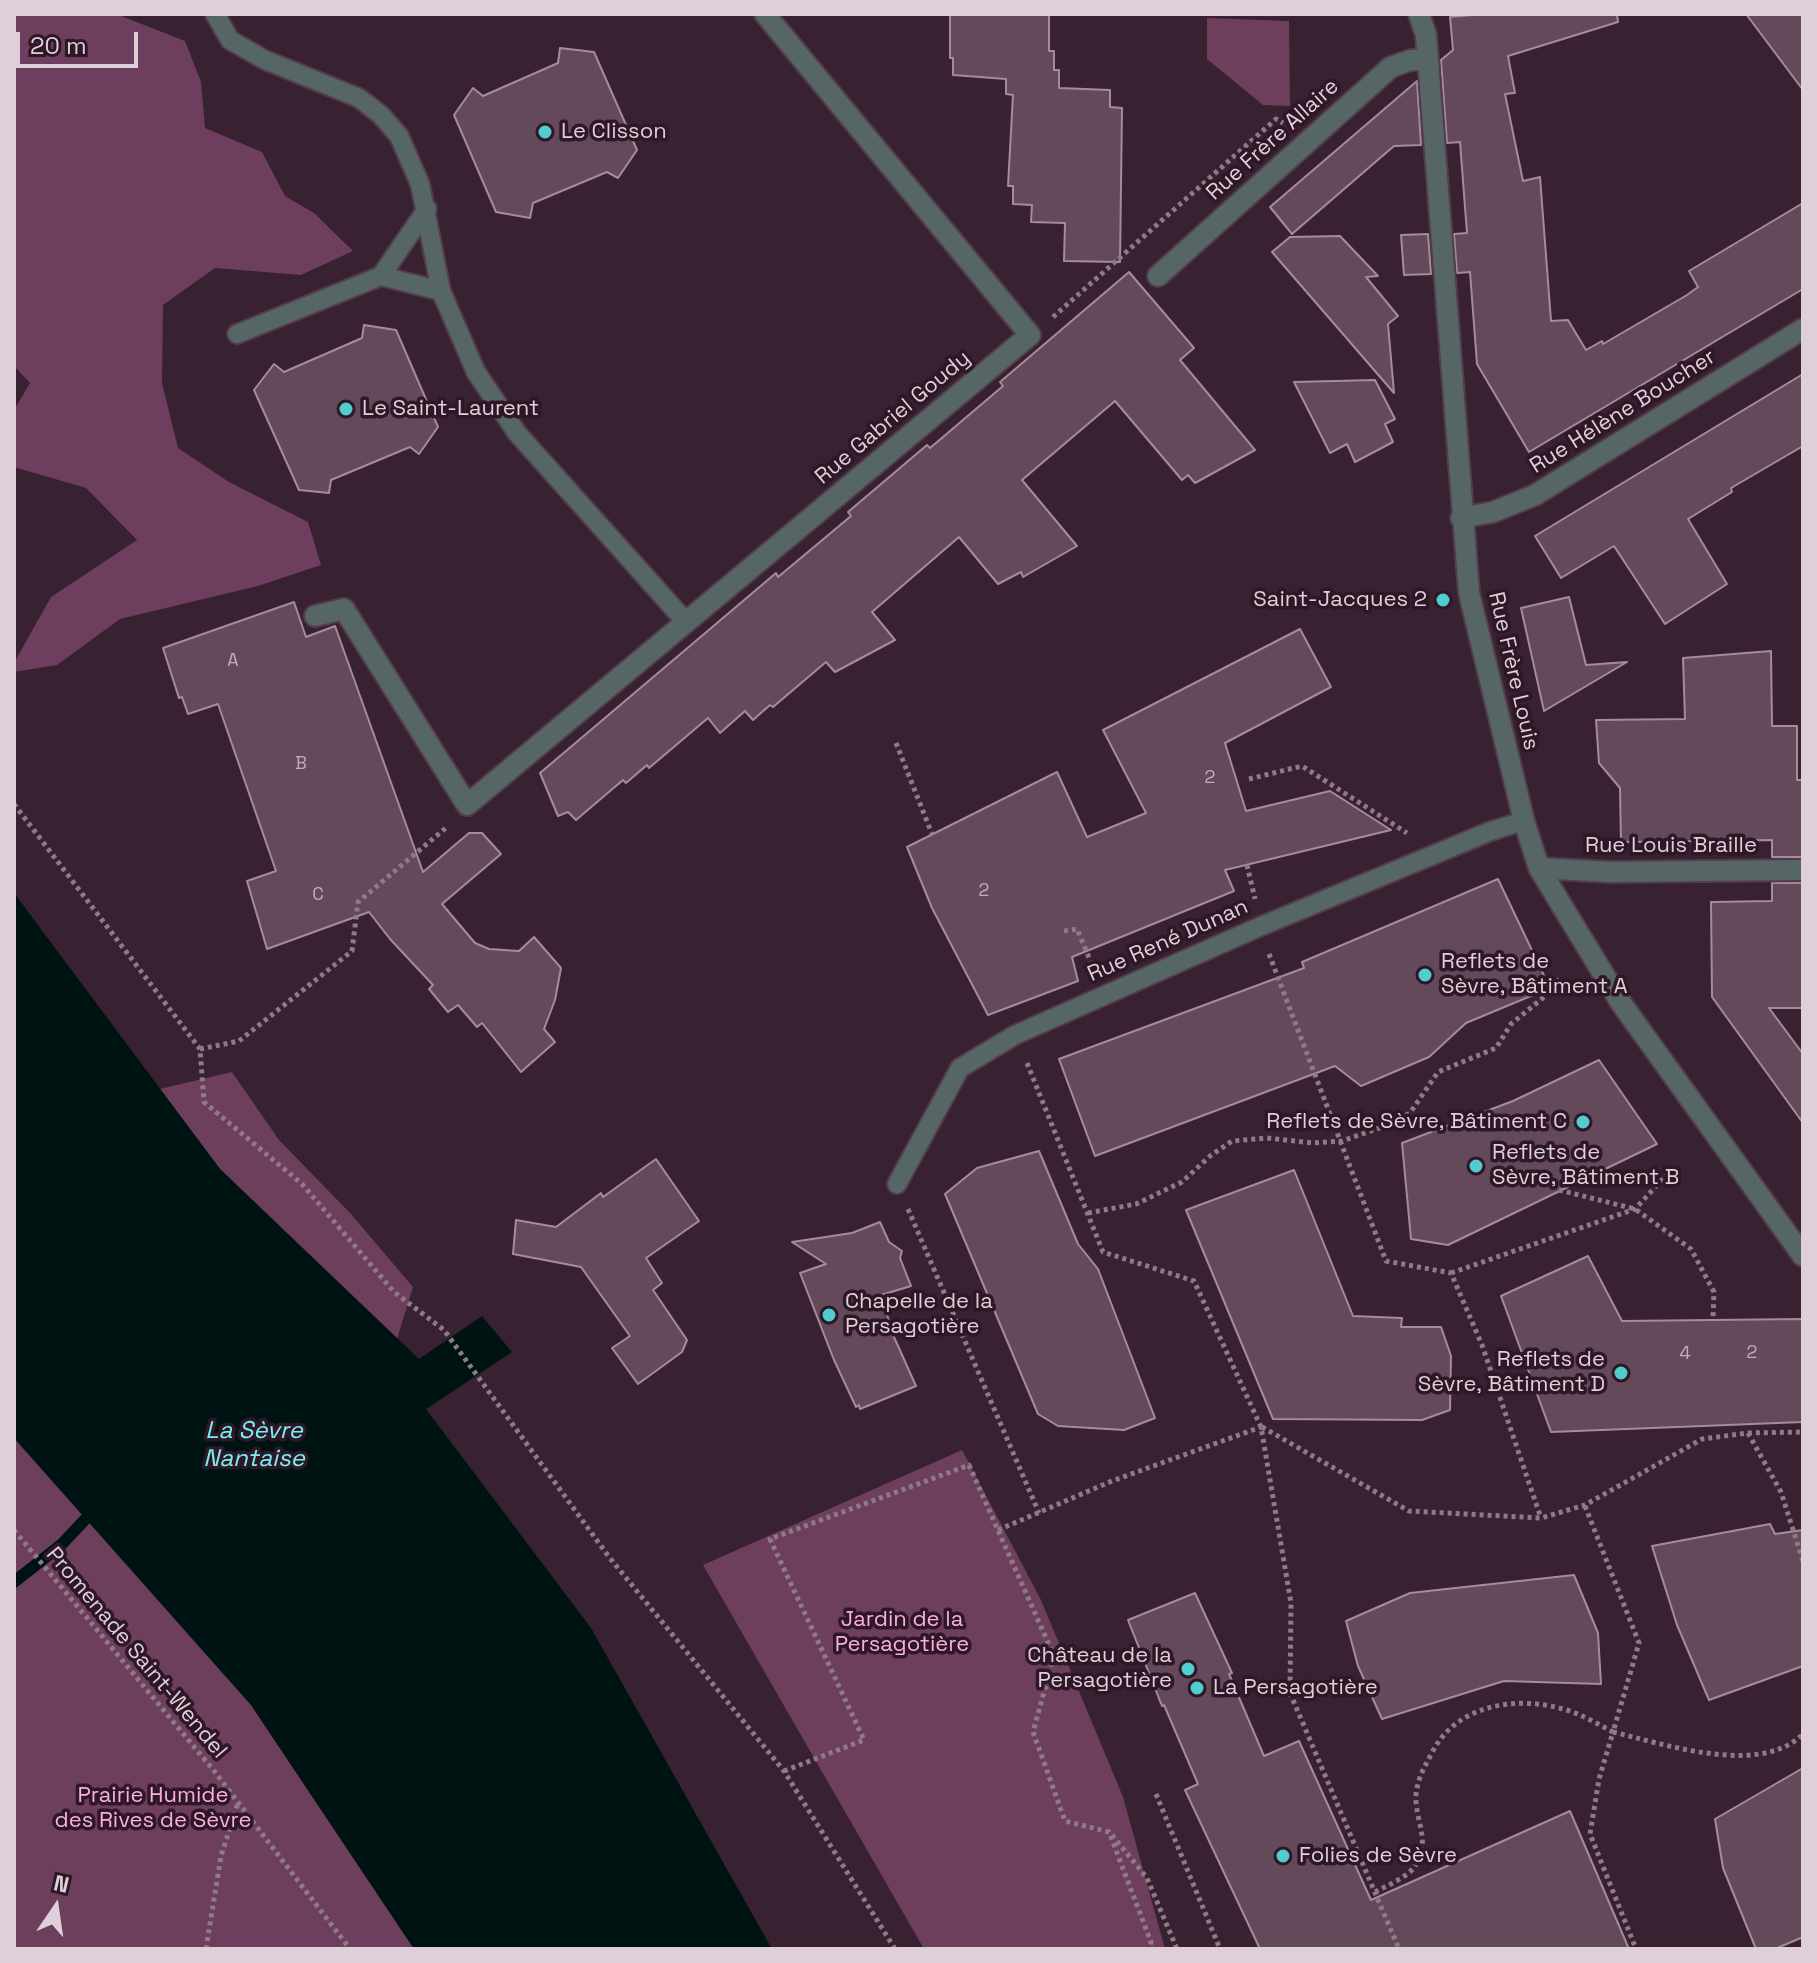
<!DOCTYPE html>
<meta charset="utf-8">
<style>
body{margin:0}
#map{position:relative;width:1817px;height:1963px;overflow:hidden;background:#382130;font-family:"Space Grotesk",sans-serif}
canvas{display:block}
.frame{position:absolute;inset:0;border:16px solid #dfcfd9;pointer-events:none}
.north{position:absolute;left:16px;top:1867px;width:80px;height:80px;-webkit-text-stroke:6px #2e1726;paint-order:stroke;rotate:13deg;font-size:22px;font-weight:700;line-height:32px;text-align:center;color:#dfcfd9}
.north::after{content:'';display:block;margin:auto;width:28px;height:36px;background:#dfcfd9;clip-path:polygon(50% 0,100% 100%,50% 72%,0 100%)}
.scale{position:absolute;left:16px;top:32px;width:122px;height:36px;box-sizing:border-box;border:4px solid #dfcfd9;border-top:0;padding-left:10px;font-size:24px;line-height:28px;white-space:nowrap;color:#dfcfd9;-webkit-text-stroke:6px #2e1726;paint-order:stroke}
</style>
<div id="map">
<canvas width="1817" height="1963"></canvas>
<div class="frame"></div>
<div class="north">N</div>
<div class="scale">20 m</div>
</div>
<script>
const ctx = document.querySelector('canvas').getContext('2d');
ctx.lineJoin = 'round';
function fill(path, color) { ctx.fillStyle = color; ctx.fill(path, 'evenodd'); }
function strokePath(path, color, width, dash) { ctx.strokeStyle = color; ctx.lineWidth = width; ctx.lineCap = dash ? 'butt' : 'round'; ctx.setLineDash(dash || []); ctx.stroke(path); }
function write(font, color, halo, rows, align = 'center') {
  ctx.font = font + ' "Space Grotesk",sans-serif'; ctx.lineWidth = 7; ctx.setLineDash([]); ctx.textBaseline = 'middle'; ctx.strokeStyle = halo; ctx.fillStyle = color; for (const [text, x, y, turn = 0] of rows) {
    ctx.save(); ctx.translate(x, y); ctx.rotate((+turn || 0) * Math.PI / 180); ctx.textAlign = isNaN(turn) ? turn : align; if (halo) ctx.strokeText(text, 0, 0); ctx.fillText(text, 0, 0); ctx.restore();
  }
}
fill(new Path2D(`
 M1207,18L1289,21L1290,106L1263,105L1207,59Z
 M232,1072L279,1140L351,1214L413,1287L397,1339L220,1169L160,1089Z
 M14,1438L251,1705L414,1949H14Z
 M962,1450L1041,1600L1123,1797L1165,1949H924L703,1565Z`), '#6d3f5d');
fill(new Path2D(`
 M14,14H116L185,41L201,82L205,128L262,152L285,196L314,213L353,251L301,275L215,268L163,305L162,383L178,448L229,482L308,522L321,565L258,586L120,619L57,665L14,672V663L51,597L137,540L86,488L14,467V410L30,383L14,366Z
 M14,1458L29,1476L26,1516L14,1527Z
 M291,1785L401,1949H214L215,1886L211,1798Z`), '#6d3e5d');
fill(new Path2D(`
 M14,893L220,1169L419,1359L482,1316L512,1352L426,1409L591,1628L772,1949H414L251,1705L14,1438Z`), '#001313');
strokePath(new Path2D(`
 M14,1582L61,1545L95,1509`), '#001313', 12);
const building = new Path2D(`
 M950,14H1049V51H1054V70H1059V88L1110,90V107L1122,108L1120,262L1064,261L1065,223L1031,222L1032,205L1013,204V186H1008L1013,95L1006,94V79L953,75V58H950Z
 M1483,14H1617L1618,22L1508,56L1515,93L1505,94L1523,181L1540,177L1551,321L1568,320L1586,350L1602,341L1603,344L1687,295L1698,287L1689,271L1803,203V289L1529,452L1477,364L1470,272L1457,273L1454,234L1467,233L1460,142L1447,143L1441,60L1453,50L1450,17Z
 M1746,14H1803V90Z
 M560,48L594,52L637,150L618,178L607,172L533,203L530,218L496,212L454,115L473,88L483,96L558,63Z
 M1417,81L1421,145L1394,146L1292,234L1270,207Z
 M1428,234L1431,274L1404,275L1401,235Z
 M1340,236L1378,276L1366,277L1398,316L1388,324L1394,393L1272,252L1290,237Z
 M1129,272L1194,348L1180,360L1255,450L1195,483L1188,475L1182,480L1115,401L1022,480L1077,546L1023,577L1021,572L998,584L959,537L872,612L895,640L835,672L826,662L773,707L770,705L753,720L745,711L720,733L708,718L649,768L647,765L626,783L623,780L576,820L568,812L558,816L540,773L776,573L778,577L851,516L848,512L927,445L930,448L1003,386L1000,382Z
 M364,325L396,330L438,427L419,454L410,447L331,480L329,493L299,490L254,390L274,364L284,372L362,338Z
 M1803,374V446L1731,488L1732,492L1688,519L1727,584L1665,624L1614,546L1561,578L1535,536Z
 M1375,380L1395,419L1385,424L1393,442L1355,462L1347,444L1330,453L1294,382Z
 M1569,597L1586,665L1627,662L1544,711L1521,608Z
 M294,602L306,637L335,626L423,872L469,833H482L501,854L442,904L475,943L489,949L519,951L534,937L561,968L555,1000L544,1029L555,1042L521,1072L482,1023L477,1027L458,1005L448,1012L429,989L433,985L390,939L369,912L267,949L247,881L276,871L218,704L188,714L182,697L179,698L163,648Z
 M1300,629L1331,687L1225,743L1246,811L1330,791L1391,830L1225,870L1234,891L1072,957L1078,981L988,1015L932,908L907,847L1057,772L1087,837L1146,813L1103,730Z
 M1771,651L1772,726H1797V780H1803V857H1772V840L1621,842L1620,788L1599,763L1596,720L1685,719L1683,658Z
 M1498,879L1550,988L1466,1023L1429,1057L1361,1086L1335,1066L1095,1156L1059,1059L1304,968L1302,962Z
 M1772,883H1803V1008H1769L1803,1054V1123L1712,997L1711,902L1772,901Z
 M1599,1060L1657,1144L1448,1245L1411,1239L1402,1143L1513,1101Z
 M1039,1151L1078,1244L1098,1269L1155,1418L1124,1430L1058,1426L1038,1414L945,1194L977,1168Z
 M656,1159L699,1221L646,1258L662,1283L653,1290L687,1340L682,1352L638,1384L612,1348L630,1336L581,1267L513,1254L516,1220L556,1227L601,1193L603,1197Z
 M1294,1170L1353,1316L1402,1318L1401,1327H1441L1451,1356L1450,1410L1422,1420L1273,1419L1186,1210Z
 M880,1222L889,1242L902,1251L900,1258L911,1286L881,1295L894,1337L916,1386L860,1409L859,1405L856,1407L834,1360L800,1273L826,1264L792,1242L852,1233Z
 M1588,1256L1622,1321L1803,1319V1422L1551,1432L1501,1296Z
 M1770,1524L1775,1534L1803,1530V1666L1709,1700L1677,1625L1652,1546Z
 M1574,1575L1598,1633L1601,1684L1504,1681L1382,1719L1358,1666L1346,1621L1410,1593Z
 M1195,1593L1232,1673L1229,1674L1264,1756L1299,1741L1371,1900L1570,1811L1629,1949H1260L1185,1790L1198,1784L1164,1705L1162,1706L1128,1620Z
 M1803,1768V1937L1775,1949H1756L1723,1868L1715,1819Z`);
fill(building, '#63495a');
strokePath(building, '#a88a9d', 2);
const service = new Path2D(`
 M215,14L230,40L265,60L359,98L381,115L399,136L420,184L441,291L476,372L517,433L686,622
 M381,276L441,291
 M237,334L381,276L427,209
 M897,1184L960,1068L1015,1035L1259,927L1491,831L1524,821`);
const minor = new Path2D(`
 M1419,14L1426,35L1428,60L1469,593L1524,821L1539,868L1621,1003L1803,1256
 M1158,276L1391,67L1411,60H1428
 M1461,518L1493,512L1535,495L1803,329
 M315,616L344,609L467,805L1030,335L765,14
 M1539,868L1611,872L1803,870`);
strokePath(service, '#533d4b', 22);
strokePath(minor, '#533d4b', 24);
strokePath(new Path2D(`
 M1053,317L1276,119L1283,123
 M896,743L932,834
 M1249,779L1302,766L1407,833
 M14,804L200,1049L204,1102L302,1184L394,1292L444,1330L609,1557L784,1771L895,1949
 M1247,865L1255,899
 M1064,931L1077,929L1093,967
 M1269,954L1386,1261L1451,1273L1482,1345L1541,1518
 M200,1049L239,1041L352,951L358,902L447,827
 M1027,1063L1103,1252L1194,1281L1261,1427L1291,1603L1290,1693L1399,1949
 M1559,1190L1635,1209L1691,1249L1714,1292L1713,1320
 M908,1209L1039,1513
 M1088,1213L1136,1204L1182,1182L1210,1156L1232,1141L1267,1138L1313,1143L1342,1141L1385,1126L1410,1113L1438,1072L1496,1048L1511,1024L1544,997L1562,976
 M1451,1273L1635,1209L1674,1167
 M1262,1427L1409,1511L1541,1518L1585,1505L1702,1439L1748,1433L1803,1432
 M1748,1433L1781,1492L1803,1561
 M1585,1506L1639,1643L1613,1732C1664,1744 1760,1777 1803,1734
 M14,1530L215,1772L350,1949
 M998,1530L1112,1481L1261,1427
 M784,1771L864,1740L770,1539L969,1465L1054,1656L1033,1732L1065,1821L1109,1832L1151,1942L1149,1949
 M1156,1794L1220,1949
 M1112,1835L1147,1878L1177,1949
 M1375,1892C1386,1886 1408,1877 1415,1866C1432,1841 1414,1819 1416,1794C1418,1777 1426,1764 1434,1749C1462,1699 1531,1694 1580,1715C1591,1720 1602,1726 1613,1732L1599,1779L1590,1834L1636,1949
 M206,1949L221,1856L238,1803`), '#8e7b87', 5, [4, 4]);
strokePath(service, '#566666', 18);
strokePath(minor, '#566666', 20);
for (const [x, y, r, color] of [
 [545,132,8,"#52cdcf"],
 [346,409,8,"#52cdcf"],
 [1443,600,8,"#52cdcf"],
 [1425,975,8,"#52cdcf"],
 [1583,1122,8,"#52cdcf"],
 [1476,1166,8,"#52cdcf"],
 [829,1315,8,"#52cdcf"],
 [1621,1373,8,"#52cdcf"],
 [1188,1669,8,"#52cdcf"],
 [1197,1688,8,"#52cdcf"],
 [1283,1856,8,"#52cdcf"]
]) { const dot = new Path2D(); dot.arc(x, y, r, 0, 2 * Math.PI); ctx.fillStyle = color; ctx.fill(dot); strokePath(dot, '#2e1726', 3); }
write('18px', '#c0aeb9', null, [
 ["A",233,661],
 ["B",301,764],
 ["2",1210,778],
 ["2",984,891],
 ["C",318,895],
 ["2",1752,1353],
 ["4",1685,1354]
]);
write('22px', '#dfcfd9', '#2e1726', [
 ["Le Clisson",561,132],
 ["Le Saint-Laurent",362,409],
 ["Saint-Jacques 2",1427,600,"right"],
 ["Reflets de",1441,962],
 ["Sèvre, Bâtiment A",1441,987],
 ["Reflets de Sèvre, Bâtiment C",1567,1122,"right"],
 ["Reflets de",1492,1153],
 ["Sèvre, Bâtiment B",1492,1178],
 ["Chapelle de la",845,1302],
 ["Persagotière",845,1327],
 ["Reflets de",1605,1360,"right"],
 ["Sèvre, Bâtiment D",1605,1385,"right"],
 ["Château de la",1172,1656,"right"],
 ["Persagotière",1172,1681,"right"],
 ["La Persagotière",1213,1688],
 ["Folies de Sèvre",1299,1856]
], 'left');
write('22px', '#dfcfd9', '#2e1726', [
 ["Rue Frère Allaire",1273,140,-42],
 ["Rue Hélène Boucher",1623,412,-32],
 ["Rue Gabriel Goudy",893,418,-40],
 ["Rue Frère Louis",1513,671,77],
 ["Rue Louis Braille",1671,846],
 ["Rue René Dunan",1168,941,-24],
 ["Promenade Saint-Wendel",136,1653,50]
]);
write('22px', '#fbaedf', '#2e1726', [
 ["Jardin de la",902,1620],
 ["Persagotière",902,1645],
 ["Prairie Humide",153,1796],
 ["des Rives de Sèvre",153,1821]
]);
write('italic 24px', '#78f0f2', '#2e1726', [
 ["La Sèvre",254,1431],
 ["Nantaise",254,1459]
]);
</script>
